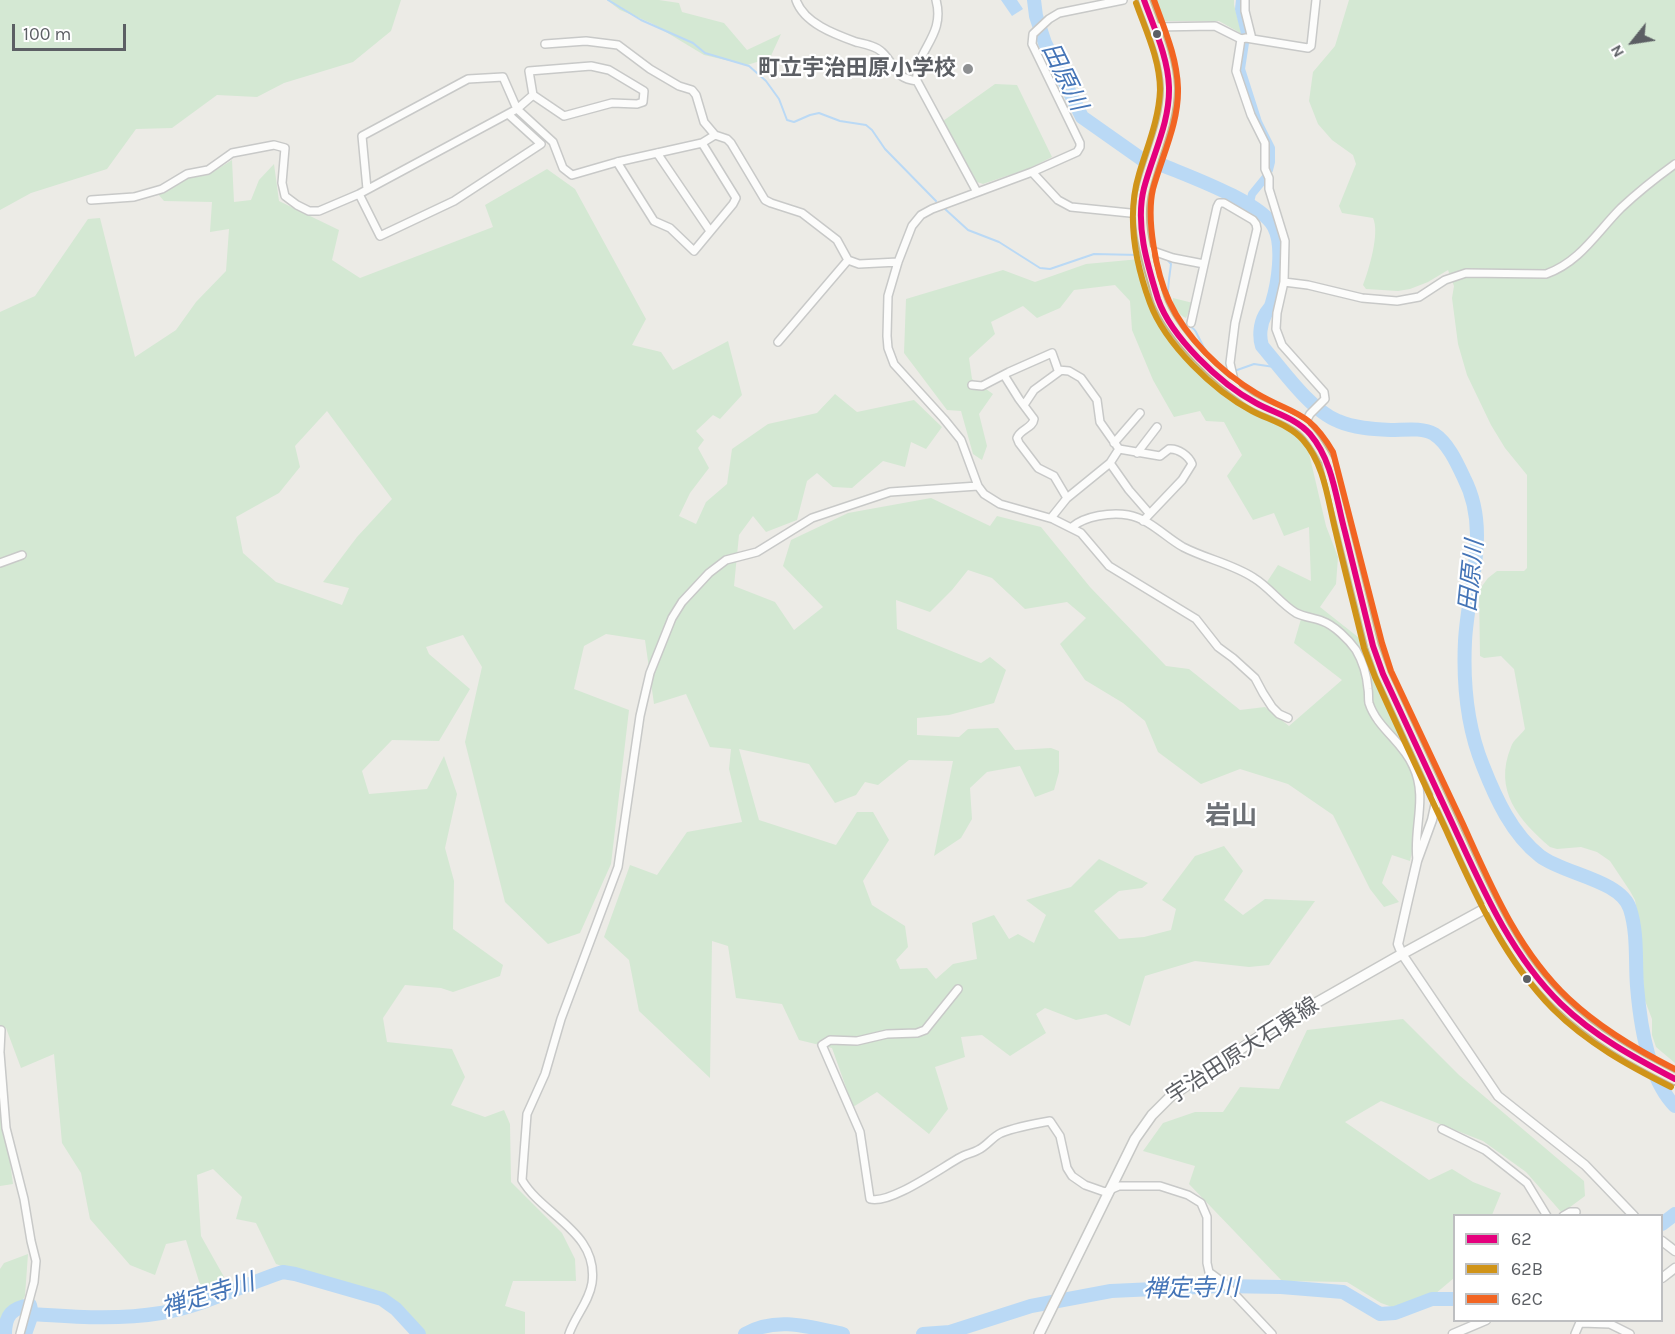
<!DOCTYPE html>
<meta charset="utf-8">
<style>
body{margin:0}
#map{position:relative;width:1675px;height:1334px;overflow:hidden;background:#ecebe6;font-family:Karla,sans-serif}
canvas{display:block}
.legend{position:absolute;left:1453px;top:1214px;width:210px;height:108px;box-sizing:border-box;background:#fff;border:2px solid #bebfc1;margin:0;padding:8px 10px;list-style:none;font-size:18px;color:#5c5f64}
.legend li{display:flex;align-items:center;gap:12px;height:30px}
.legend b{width:30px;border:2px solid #bebfc1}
.north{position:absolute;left:1603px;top:12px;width:60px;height:60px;-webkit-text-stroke:4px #fff;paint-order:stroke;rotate:240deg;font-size:16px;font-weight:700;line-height:24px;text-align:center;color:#5c5f64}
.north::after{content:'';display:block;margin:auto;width:21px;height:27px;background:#5c5f64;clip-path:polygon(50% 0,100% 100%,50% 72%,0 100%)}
.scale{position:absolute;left:12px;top:24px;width:114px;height:27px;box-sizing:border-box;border:3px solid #5c5f64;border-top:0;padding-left:8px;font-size:18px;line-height:21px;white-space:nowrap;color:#5c5f64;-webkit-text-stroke:4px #fff;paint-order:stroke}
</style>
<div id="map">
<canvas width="1675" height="1334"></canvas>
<ul class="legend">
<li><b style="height:8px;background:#e5007d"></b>62</li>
<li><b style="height:8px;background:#d09419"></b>62B</li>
<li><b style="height:8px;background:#f26522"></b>62C</li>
</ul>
<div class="north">N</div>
<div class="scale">100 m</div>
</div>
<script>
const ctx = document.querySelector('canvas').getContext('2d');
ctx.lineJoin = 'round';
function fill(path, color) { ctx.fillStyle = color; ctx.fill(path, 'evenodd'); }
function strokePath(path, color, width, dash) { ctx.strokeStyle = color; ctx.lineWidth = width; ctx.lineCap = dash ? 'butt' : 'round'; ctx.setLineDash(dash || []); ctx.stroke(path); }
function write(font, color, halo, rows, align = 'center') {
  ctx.font = font + ' Karla,"Noto Sans JP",sans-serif'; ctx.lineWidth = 4.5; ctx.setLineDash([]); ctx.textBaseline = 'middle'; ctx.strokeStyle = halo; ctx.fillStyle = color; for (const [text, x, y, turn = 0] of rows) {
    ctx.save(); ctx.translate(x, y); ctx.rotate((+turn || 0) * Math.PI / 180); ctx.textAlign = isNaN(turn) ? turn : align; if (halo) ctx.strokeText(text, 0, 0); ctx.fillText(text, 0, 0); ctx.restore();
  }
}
fill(new Path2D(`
 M0,0H401L391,31L353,62L284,83L257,97L217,95L172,128L136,129L107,169L31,193L0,210Z
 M607,0H659L679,3L682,12L724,23L747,50L781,34L770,58L747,65L704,55L651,23L620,10Z
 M1154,0H1234V5L1242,34L1219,21H1163L1158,15Z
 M1349,0H1675V1063L1656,1047L1652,1035V1019L1644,998L1641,935L1635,900L1630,891L1610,861L1597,852L1581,847L1557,849L1550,847C1519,820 1493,791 1511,747C1513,740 1521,735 1525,729L1514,669L1501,656L1484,658L1480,656L1479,590L1488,578L1497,571H1524L1527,568V475L1505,448L1491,425L1467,375L1458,344L1452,298L1454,286L1448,270L1428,282L1410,289L1398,291L1366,289L1363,285C1369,269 1380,233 1373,218L1342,213L1339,206L1356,164L1353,155L1332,140L1318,124L1309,101L1313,72L1335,46Z
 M995,84L1017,85L1052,157L1030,168L983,184L977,182L943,121Z
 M232,160L234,202L251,200L259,180L274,164L279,201L339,230L332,260L360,278L493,227L485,205L547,169L575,189L646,319L632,345L661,352L673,370L728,341L742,395L720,419L713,415L696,431L704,440L698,448L709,468L690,493L679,516L696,524L706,502L727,484L732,449L768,424L817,413L835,394L857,412L914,400L942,427L926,449L911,442L905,467L883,461L852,488L833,487L817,473L807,481L797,520L766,532L753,516L739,535L734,586L775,602L794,630L823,607L783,566L791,540L848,513L931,498L990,526L997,516L1041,527L1090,587L1166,666L1189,669L1240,710L1265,707L1289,726L1342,680L1294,643L1301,619L1267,582L1278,565L1311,581L1309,527L1284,536L1274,513L1253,520L1227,476L1242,455L1224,422L1206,421L1200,411L1174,417L1153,380L1132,330L1130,301L1115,285L1074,290L1060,308L1037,318L1023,306L991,322L995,334L969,358L972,379L993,394L979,414L987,446L982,460L973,454L961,411L947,410L904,353L906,299L1003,270L1035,282L1086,264L1140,259L1163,322L1228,393L1297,431L1308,449L1326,526L1338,557L1336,584L1320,607L1368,645L1408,745L1424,800L1410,861L1392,855L1382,883L1399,902L1384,907L1370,889L1333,815L1288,784L1240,769L1201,784L1158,752L1145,721L1123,703L1085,680L1060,644L1086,618L1067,602L1025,609L992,578L968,570L952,590L930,612L896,600L897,629L981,663L990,657L1006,670L994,703L949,715L917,718V735L959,737L968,729L998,728L1015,750L1051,748L1059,751V772L1054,790L1035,797L1020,766L987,772L970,788L972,819L961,838L934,856L953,761L909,760L878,785L865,782L856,795L835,803L809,764L739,749L759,820L836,845L857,812H873L889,840L863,881L872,905L905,926L908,947L896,960L900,969L927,968L936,979L953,964L977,959L972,923L994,915L1009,939L1018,934L1034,943L1046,915L1026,900L1071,887L1099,859L1148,883L1142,888L1119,891L1094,911L1119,939L1144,937L1171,930L1176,909L1162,900L1195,856L1224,846L1243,871L1224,900L1243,915L1265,899L1315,901L1269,965L1249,967L1195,961L1145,976L1130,1026L1106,1014L1076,1020L1045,1008L1036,1014L1046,1033L1010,1056L982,1035L961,1037L965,1057L935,1067L948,1109L929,1134L877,1092L853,1107L832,1048L799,1040L782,1004L736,998L728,946L712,941L710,1078L639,1011L629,960L604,937L630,865L657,875L687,832L742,822L729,769L731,749L710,747L686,694L654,704L645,640L606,634L584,646L574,689L629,710L611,864L580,933L548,944L505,902L465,742L482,667L463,635L426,647L429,654L470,689L439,741L392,740L362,771L369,794L427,789L444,756L457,794L445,848L454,881L453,929L503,965L500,976L453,992L441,988L405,985L383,1018L387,1042L452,1049L465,1077L451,1105L485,1117L504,1110L510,1124L511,1182L562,1233L575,1259L576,1281H513L505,1306L525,1312V1334H425L406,1310L276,1264L256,1223L236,1219L242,1197L213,1169L197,1175L201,1236L228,1284L203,1294L186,1240L166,1244L155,1275L130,1265L90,1219L81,1173L62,1143L54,1054L21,1068L6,1028L0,1029V312L35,296L88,219L100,218L135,357L176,330L196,302L226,271L229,229L210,232L212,202L164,201L158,194L187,178L208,175ZM327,411L392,499L357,537L323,582L349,588L342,605L276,582L243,553L236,517L279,493L300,467L295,446Z
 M1173,298L1193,303L1186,318C1178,314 1172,308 1173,298Z
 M1403,1019L1459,1075L1584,1181L1585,1196L1562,1213L1526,1172L1483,1141L1381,1101L1345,1122L1429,1180L1452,1169L1473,1182L1501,1193L1492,1215L1454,1216V1278L1435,1294L1395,1308L1381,1303L1347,1282L1282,1281L1189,1184L1195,1166L1143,1151L1163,1123L1195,1112H1223L1240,1087L1279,1089L1307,1030Z
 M0,1086L13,1184L0,1186Z
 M28,1254L25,1296L3,1334H0V1269L4,1263Z`), '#d4e8d3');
fill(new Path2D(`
 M1001,0H1017L1023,9L1012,16Z`), '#bad9f5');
strokePath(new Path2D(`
 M608,0L641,20L693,43L705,53L749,66L766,81L779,99L787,120L794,122L810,115L819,113L840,121L866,125L872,130L885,149L936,201
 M945,209L968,230L999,242L1040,268L1050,269L1094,254L1139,255
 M1166,258L1171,264C1169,282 1163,304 1177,319C1183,325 1192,324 1196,332C1204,348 1211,364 1226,374L1254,364L1281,368`), '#bad9f5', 2);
strokePath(new Path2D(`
 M1240,0L1239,9L1245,33
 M1245,43L1241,69L1258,122L1271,148V162L1269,170
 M1249,206L1252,194L1265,178`), '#bad9f5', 8);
strokePath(new Path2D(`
 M1034,0L1036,16L1045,43L1082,117L1143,160
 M1162,165C1188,176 1261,202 1274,227C1284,246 1278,283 1272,303C1271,309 1267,310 1265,315C1260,324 1259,337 1262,346C1281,368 1311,411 1338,421C1354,428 1373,429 1391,430C1404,430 1422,427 1434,434C1448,443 1457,463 1464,478C1491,530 1468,586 1465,641C1463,683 1467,727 1483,766C1496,799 1512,834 1540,856C1563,874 1621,880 1630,909C1638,934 1635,961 1637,986C1640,1023 1648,1079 1675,1106
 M1662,1224L1675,1214
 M32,1314C74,1317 119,1320 161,1313C204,1306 242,1285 283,1272L295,1274L382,1299L396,1309L419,1334
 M5,1334C5,1315 12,1308 30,1305L32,1314
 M25,1334L32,1314
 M745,1334C776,1316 810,1327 843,1334
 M923,1334L950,1332L1031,1306L1111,1291L1220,1286L1281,1287L1343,1292L1380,1314L1395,1313L1432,1299H1454`), '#bad9f5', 14);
const minor = new Path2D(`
 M796,0C804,23 834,34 856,42C865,44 876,46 882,52C897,66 893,78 917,81
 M936,0C946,37 914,50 917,81L977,192
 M1123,0L1059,13L1049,19L1033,34L1032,44L1080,143V147L1077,152L1032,172L932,209L921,215L912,226L898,262L888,296L887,336L888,348L894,364L944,419L961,440L978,486L984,494L1000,504L1053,519L1081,533L1109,566L1196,619L1218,647L1233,658L1255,678L1263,693L1272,707L1279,714L1288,718
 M1245,0V11L1252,39
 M1154,27L1215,26L1241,39L1246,38L1308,48L1311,46L1316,0
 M1241,39L1236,71L1251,115L1265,143V169L1269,178V189L1285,241L1284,282L1277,313L1276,329L1282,345L1324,392L1325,399L1310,414L1303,427
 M545,44L586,41L618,45L650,69L679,86L692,90L696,95L704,122L715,135L727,139L731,143L765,200L771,203L802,213L837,240L848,260L859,264L898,262
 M657,153L710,231
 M617,162L654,221L670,228L694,251L733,204L736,198L702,143
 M1032,172L1058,200L1071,207L1140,214
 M367,189L362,136L468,79L503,77L517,109L553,142L563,168L572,175L617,162L702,143L715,135
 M359,194L380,236L454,201L541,144L508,114
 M91,200L134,197L162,189L187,174L208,170L232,153L274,145L285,148L282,183L285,196L297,205L309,211H319L359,194L517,109L533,95L564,116L612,103L637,104L643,102L644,91L609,70L591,66L529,71L533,95
 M1146,251H1153L1173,258L1204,264
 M1284,282L1308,285L1362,298L1397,301L1419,297L1445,280L1466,273L1546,274C1580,262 1597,232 1621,208C1638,192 1657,177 1675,164
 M1191,323L1217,207L1219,203H1224L1253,220L1256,224L1257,229L1235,323L1230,363L1236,389
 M778,342L848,260
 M1004,375L1019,399L1034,419C1033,428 1020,429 1017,438L1019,443L1038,468L1054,476L1067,498
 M972,385L982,386L1009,372L1052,353L1058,370L1069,371L1081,378L1097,400L1100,422L1119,449L1160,456L1169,449C1178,448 1189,456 1192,464L1182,480L1143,521
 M1024,405L1034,390L1060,371
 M1114,443L1140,413
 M1137,453L1157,427
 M1110,463L1129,490L1149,513
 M1051,518L1067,498L1110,463L1119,449
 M1072,527C1085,516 1111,512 1128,515C1150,519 1165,537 1183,547C1206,559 1233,564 1254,578C1269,587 1281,604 1296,613C1304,617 1314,618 1322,621C1334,625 1349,640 1356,650C1363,662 1367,676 1368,689C1369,693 1368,698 1369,703C1377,728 1403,742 1413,766C1428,797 1413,828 1417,860
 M0,563L22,555
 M958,989L925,1030L917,1033L887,1034L857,1041L830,1040L822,1045L860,1132L870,1199C890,1205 942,1167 961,1157C966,1154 973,1153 978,1150C987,1146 992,1137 1001,1133C1016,1127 1033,1124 1050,1121L1060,1136L1067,1168L1072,1176L1085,1185L1105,1192L1119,1186H1160L1188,1195L1201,1203L1207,1217V1263L1209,1272L1224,1283L1272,1334
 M0,1051L1,1030
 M0,1053L6,1128L24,1199L31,1241L36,1261L34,1282L20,1334
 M1442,1129L1485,1150L1527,1183L1547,1216
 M1563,1216L1570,1212H1576L1575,1216
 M1581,1323L1610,1324L1630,1334
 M569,1334C575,1316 589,1302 592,1283C599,1232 543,1216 522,1180L527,1114L545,1074L561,1019L618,867L640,716L650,673L672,618L682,602L709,573L726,560L757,552L812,518L890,492L978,486
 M1575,1334L1581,1320`);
const tertiary = new Path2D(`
 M1438,793L1432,820L1417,861L1407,904L1398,944L1402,954L1498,1096L1585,1165L1634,1216
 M1662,1241L1675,1251
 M1662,1278L1675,1268
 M1453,1334L1486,1320`);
const secondary = new Path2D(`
 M1039,1334L1135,1139L1152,1115L1171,1096L1272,1028L1402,954L1490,906`);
const trunk = new Path2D(`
 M1144,0C1154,28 1168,58 1169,88C1169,123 1152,156 1144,189C1136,219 1145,250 1153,279C1156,288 1157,297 1161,305C1177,340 1216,377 1247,398C1264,410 1288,414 1304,428C1314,437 1321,450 1327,461L1373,646L1383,674C1407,725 1430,776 1454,827C1483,890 1510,955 1561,1004C1594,1036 1635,1059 1675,1079`);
strokePath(minor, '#c8c9c8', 10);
strokePath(tertiary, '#c8c9c8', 11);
strokePath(secondary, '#c7c8c6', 12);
strokePath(trunk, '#c3b794', 14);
strokePath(minor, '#fcfcfb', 7);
strokePath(tertiary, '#fcfcfb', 8);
strokePath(secondary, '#fcfcfb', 9);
strokePath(trunk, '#f0eee4', 10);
strokePath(new Path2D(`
 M1144,0C1154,28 1168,57 1169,87C1170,122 1153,154 1144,188C1135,224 1147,264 1158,299C1171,337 1220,384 1256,403C1274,413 1296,418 1310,434C1333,461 1336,499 1345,532C1354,570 1364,608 1373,646L1383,674C1407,725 1430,776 1454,827C1483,890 1511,955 1561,1004C1594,1036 1635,1058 1675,1079`), '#e5007d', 6);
strokePath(new Path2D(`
 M1136,3C1146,31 1160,60 1160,90C1159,119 1147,147 1139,174C1126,217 1135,262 1150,303C1165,344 1214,391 1252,411C1269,420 1290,425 1303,440C1325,465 1328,502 1336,533C1345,572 1355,610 1364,648L1375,677C1398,728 1422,779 1446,830C1475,894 1503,958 1553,1009C1587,1043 1629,1066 1671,1087`), '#d09419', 6);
strokePath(new Path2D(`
 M1154,0C1164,28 1177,57 1178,88C1179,123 1162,156 1153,189C1146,219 1156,273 1169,301C1186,338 1221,372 1256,393C1293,415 1308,409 1333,452L1382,643L1391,671C1415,722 1439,773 1463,824C1491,886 1518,951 1569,999C1600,1028 1637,1050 1675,1069`), '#f26522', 6);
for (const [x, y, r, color] of [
 [1157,34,5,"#5c5f64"],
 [968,69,6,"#8e9092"],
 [1527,979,5,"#5c5f64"]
]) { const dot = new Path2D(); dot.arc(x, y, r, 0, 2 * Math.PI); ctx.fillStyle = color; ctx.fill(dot); strokePath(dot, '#fff', 2); }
write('bold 22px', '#5c5f64', '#fff', [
 ["町立宇治田原小学校",956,69]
], 'right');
write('22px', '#5c5f64', '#fff', [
 ["宇治田原大石東線",1243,1051,-33]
]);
write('italic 24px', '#4575b7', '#fff', [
 ["田原川",1064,77,64],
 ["田原川",1472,576,-84],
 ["禅定寺川",1191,1289,-1],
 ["禅定寺川",208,1296,-17]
]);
write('bold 26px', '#6d7176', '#fff', [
 ["岩山",1231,817]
]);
</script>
